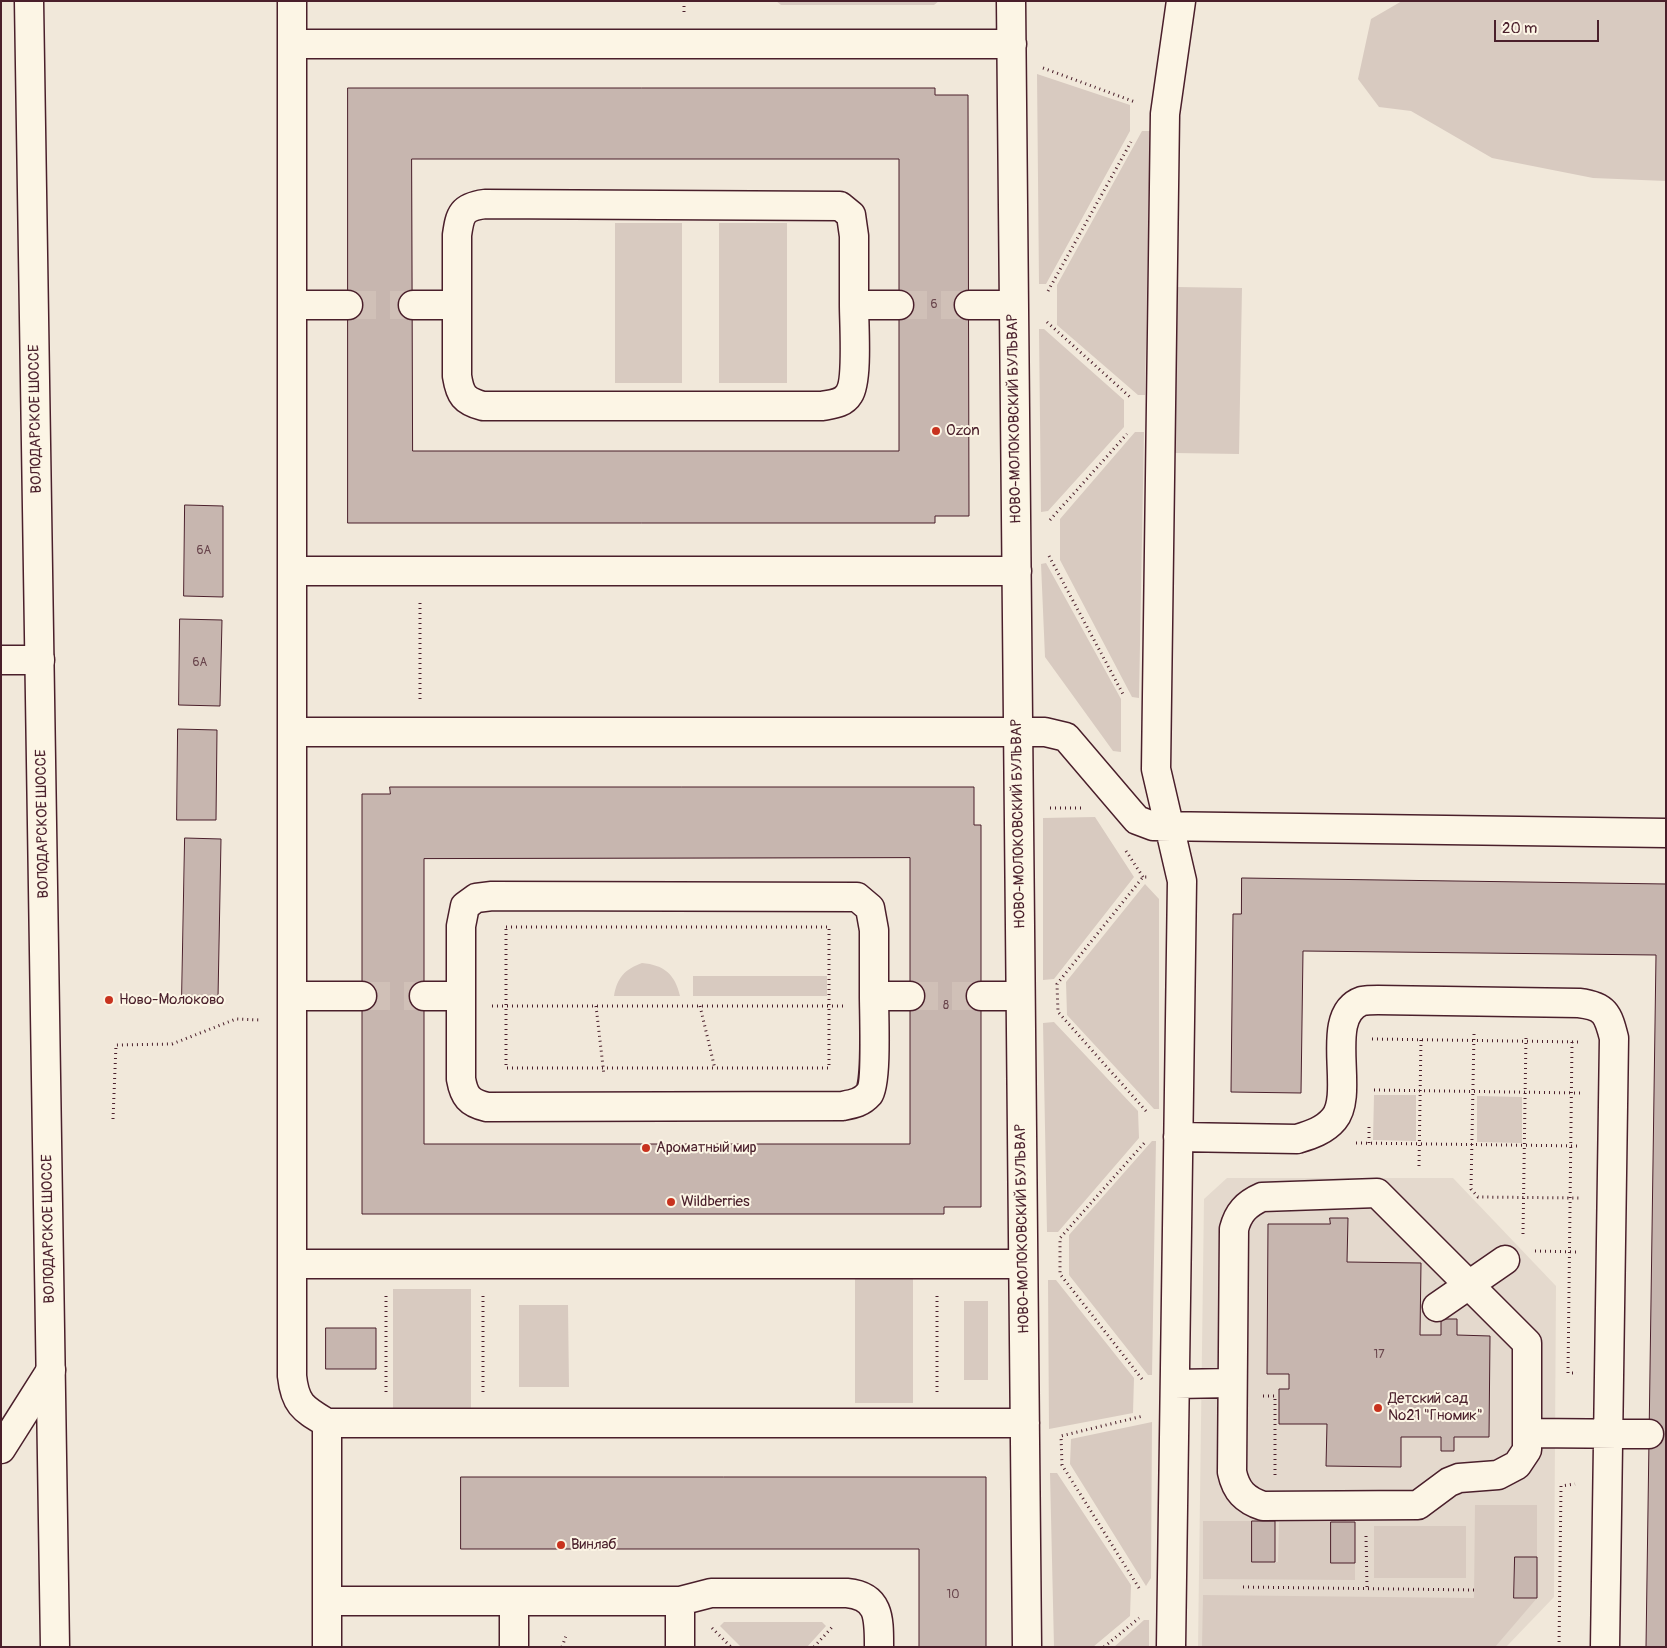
<!DOCTYPE html>
<meta charset="utf-8">
<style>
body{margin:0}
#map{position:relative;width:1667px;height:1648px;overflow:hidden;background:#f1e8da;font-family:Pangolin,sans-serif}
canvas{display:block}
.frame{position:absolute;inset:0;border:2px solid #4a1f2b;pointer-events:none}
.scale{position:absolute;left:1494px;top:20px;width:105px;height:22px;box-sizing:border-box;border:2px solid #4a1f2b;border-top:0;padding-left:6px;font-size:15px;line-height:18px;white-space:nowrap;color:#4a1f2b;-webkit-text-stroke:4px #fcf5e5;paint-order:stroke}
</style>
<div id="map">
<canvas width="1667" height="1648"></canvas>
<div class="frame"></div>
<div class="scale">20 m</div>
</div>
<script>
const ctx = document.querySelector('canvas').getContext('2d');
ctx.lineJoin = 'round';
function fill(path, color) { ctx.fillStyle = color; ctx.fill(path, 'evenodd'); }
function strokePath(path, color, width, dash) { ctx.strokeStyle = color; ctx.lineWidth = width; ctx.lineCap = dash ? 'butt' : 'round'; ctx.setLineDash(dash || []); ctx.stroke(path); }
function write(font, color, halo, rows, align = 'center') {
  ctx.font = font + ' Pangolin,sans-serif'; ctx.lineWidth = 4; ctx.setLineDash([]); ctx.textBaseline = 'middle'; ctx.strokeStyle = halo; ctx.fillStyle = color; for (const [text, x, y, turn = 0] of rows) {
    ctx.save(); ctx.translate(x, y); ctx.rotate((+turn || 0) * Math.PI / 180); ctx.textAlign = isNaN(turn) ? turn : align; if (halo) ctx.strokeText(text, 0, 0); ctx.fillText(text, 0, 0); ctx.restore();
  }
}
fill(new Path2D(`
 M1227,1178H1453L1556,1286L1554,1597L1506,1647H1198L1204,1199Z`), '#e4d9cd');
fill(new Path2D(`
 M776,1H939L934,5H781Z
 M1402,1H1666V181L1593,178L1492,158L1411,111L1379,107L1358,79L1371,19Z
 M1037,74L1130,105V131L1046,284H1039Z
 M1142,131H1150L1145,395H1138L1057,325V285Z
 M615,223H682V383H615Z
 M719,223H787V383H719Z
 M1177,287L1242,288L1239,454L1175,453Z
 M1039,329H1044L1124,400V427L1048,511L1041,512Z
 M1135,432H1144L1139,698L1132,697L1060,560V519Z
 M1046,563L1121,699V752L1113,751L1045,657L1041,564Z
 M1095,817L1134,877L1054,979L1043,980V818Z
 M1145,884L1159,899V1109H1154L1067,1015L1066,982Z
 M642,963C664,965 675,974 680,996H614C617,978 625,969 642,963Z
 M693,976H827V996H693Z
 M1054,1022L1138,1111L1139,1138L1058,1232H1047L1043,1023Z
 M1374,1095H1416V1141L1373,1140Z
 M1477,1096L1522,1097V1143L1477,1142Z
 M1152,1141H1156L1152,1375H1148L1069,1275V1235Z
 M855,1278H913V1403H855Z
 M1048,1280H1056L1134,1378L1133,1413L1049,1429Z
 M393,1289H471V1409H393Z
 M964,1301H988V1380H964Z
 M519,1305H568L569,1387H519Z
 M1152,1422L1151,1578L1146,1586L1070,1464L1071,1439Z
 M1050,1473H1057L1131,1585L1130,1616L1093,1647H1054Z
 M1475,1505H1537V1557H1515L1514,1598H1537L1495,1647H1202L1203,1595L1474,1598Z
 M1203,1521H1252V1562H1278L1279,1522H1331V1563H1355V1580L1203,1579Z
 M1374,1526H1466V1578H1374Z
 M1144,1620H1149V1647H1114Z
 M724,1622H822L826,1626L807,1647H741L720,1626Z`), '#d8cac0');
const building = new Path2D(`
 M348,88H935V95H968L969,516H935V523H348ZM412,159H899V451H413Z
 M185,505L223,506V597L184,596Z
 M180,619L222,620L220,706L179,705Z
 M178,729L217,730L216,820H177Z
 M390,787H974V825H981V1207H944V1214H362V794H390ZM910,858V1144H424V859Z
 M185,838L221,839L218,998L182,997Z
 M1242,878L1666,884V1647H1646L1656,955L1303,951L1301,1093L1231,1092L1233,914H1241Z
 M1330,1218H1348L1347,1262L1421,1263L1420,1335H1441V1319H1457V1335L1490,1336L1489,1437H1454V1451H1441V1437H1401V1467L1326,1466L1327,1424H1279V1389H1289V1374H1267L1268,1224H1330Z
 M326,1328H376V1369H326Z
 M461,1477H986V1647H919V1549H461Z
 M1252,1521H1275V1562H1252Z
 M1331,1522H1355V1563H1331Z
 M1515,1557H1537V1598H1514Z`);
fill(building, '#c7b6af');
strokePath(building, '#4a1f2b', 1);
strokePath(new Path2D(`
 M348,305H413
 M899,305H969
 M362,996H424
 M910,996H981`), '#d0c0b7', 28, [28, 14]);
const minor = new Path2D(`
 M292,1V1376C295,1405 304,1409 327,1423
 M1011,1L1027,1647
 M292,44H1012
 M292,305H348
 M413,305H457
 M854,305V236L851,215L840,206L485,204C462,207 460,214 457,235V376C460,395 464,401 483,406H822C832,404 843,404 849,394C858,381 854,323 854,305H899
 M969,305H1014
 M292,571H1017
 M1,660H40
 M292,732H1045L1066,737L1130,812L1137,820L1153,826L1666,833
 M292,996H362
 M424,996H461
 M874,996V930L870,908L857,897L492,896L476,898L465,906L461,926V1079C464,1096 469,1103 487,1107L842,1106C853,1104 861,1103 869,1094C877,1084 874,1013 874,996H910
 M981,996H1020
 M1178,1137L1297,1139C1310,1135 1324,1131 1334,1119C1356,1093 1322,1015 1362,1001C1367,1000 1373,1000 1378,1000L1579,1003C1605,1006 1608,1014 1614,1038L1605,1647
 M1377,1193L1527,1343V1450L1517,1465L1498,1475L1459,1478L1449,1482L1418,1505L1263,1506C1245,1500 1236,1491 1232,1472L1234,1229C1238,1213 1246,1204 1262,1197Z
 M292,1264H1023
 M1437,1307L1505,1260
 M1175,1384L1232,1383
 M1527,1433L1649,1434
 M1,1449L51,1370
 M327,1601H680L711,1593H847C880,1596 879,1619 879,1647
 M514,1601V1647
 M680,1601V1647
 M327,1647V1423H1025
 M1171,1647L1182,881L1156,769L1165,114L1181,1`);
const major = new Path2D(`
 M29,1L55,1647`);
strokePath(minor, '#4a1f2b', 31);
strokePath(major, '#4a1f2b', 31);
strokePath(new Path2D(`
 M684,1V13
 M1043,68L1135,102
 M1048,291L1131,142
 M1047,322L1130,397
 M1050,520L1127,434
 M1049,556L1123,694
 M420,603V701
 M1050,808H1084
 M1126,851L1143,877
 M506,927H829V1068H506Z
 M492,1006H843
 M596,1006L604,1075
 M700,1006L715,1069
 M1474,1034L1471,1189L1478,1197L1579,1198
 M1372,1039L1581,1042
 M1572,1042L1568,1373H1577
 M1374,1090L1580,1093
 M1146,1111L1058,1012L1057,984L1143,877H1148
 M113,1119L116,1045L172,1044L236,1019L261,1020
 M1356,1143L1580,1146
 M1369,1143V1124
 M1419,1166L1421,1038
 M1523,1234L1526,1035
 M1535,1251L1579,1252
 M386,1296V1392
 M483,1296V1392
 M937,1296V1392
 M1142,1379L1060,1274V1238L1146,1141
 M1263,1396H1275V1475
 M1366,1536L1367,1588
 M1243,1587L1475,1590
 M1139,1588L1062,1465L1061,1436L1143,1416
 M712,1628L731,1647
 M562,1647L567,1633
 M814,1647L834,1625
 M1104,1647L1139,1618
 M1559,1647L1561,1486L1575,1484`), '#4a1f2b', 3, [1, 4]);
strokePath(minor, '#fcf5e5', 28);
strokePath(major, '#fcf5e5', 28);
for (const [x, y, r, color] of [
 [936,431,5,"#c8321e"],
 [109,1000,5,"#c8321e"],
 [646,1148,5,"#c8321e"],
 [671,1202,5,"#c8321e"],
 [1378,1408,5,"#c8321e"],
 [561,1545,5,"#c8321e"]
]) { const dot = new Path2D(); dot.arc(x, y, r, 0, 2 * Math.PI); ctx.fillStyle = color; ctx.fill(dot); strokePath(dot, '#fcf5e5', 2); }
write('12px', '#69454c', null, [
 ["6",934,305],
 ["6А",204,551],
 ["6А",200,663],
 ["8",946,1006],
 ["17",1379,1355],
 ["10",953,1595]
]);
write('15px', '#4a1f2b', '#fcf5e5', [
 ["ВОЛОДАРСКОЕ ШОССЕ",36,419,-91],
 ["НОВО-МОЛОКОВСКИЙ БУЛЬВАР",1015,419,-91],
 ["ВОЛОДАРСКОЕ ШОССЕ",43,824,-91],
 ["НОВО-МОЛОКОВСКИЙ БУЛЬВАР",1019,824,-91],
 ["ВОЛОДАРСКОЕ ШОССЕ",49,1229,-91],
 ["НОВО-МОЛОКОВСКИЙ БУЛЬВАР",1023,1229,-91]
]);
write('15px', '#4a1f2b', '#fcf5e5', [
 ["Ozon",946,431],
 ["Ново-Молоково",119,1000],
 ["Ароматный мир",656,1148],
 ["Wildberries",681,1202],
 ["Детский сад",1388,1399],
 ["№21 \"Гномик\"",1388,1416],
 ["Винлаб",571,1545]
], 'left');
</script>
